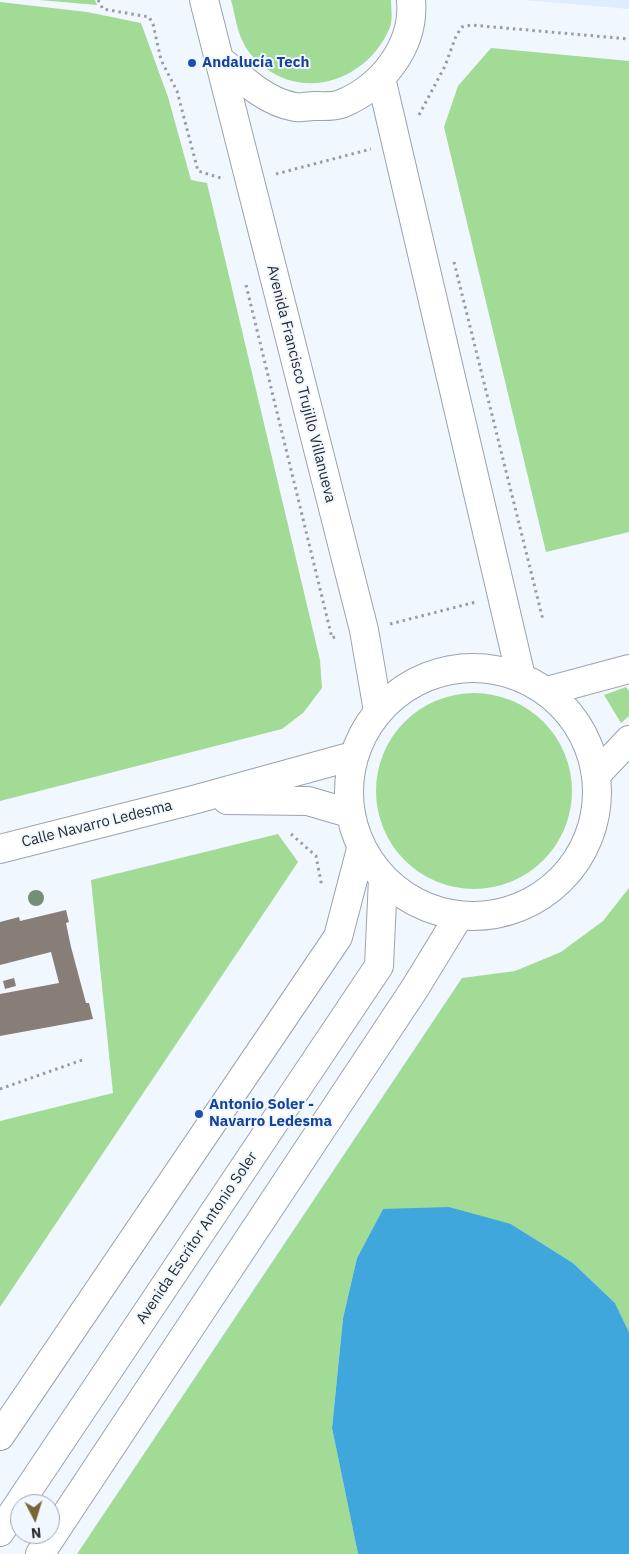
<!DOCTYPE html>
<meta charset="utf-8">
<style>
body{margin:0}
#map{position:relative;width:629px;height:1554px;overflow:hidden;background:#f1f7ff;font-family:"IBM Plex Sans",sans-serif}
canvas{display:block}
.north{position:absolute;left:10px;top:1494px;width:50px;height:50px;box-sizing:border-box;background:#f1f7ff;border:1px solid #a0a5ab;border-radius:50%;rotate:175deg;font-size:14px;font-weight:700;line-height:20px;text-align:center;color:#272a2e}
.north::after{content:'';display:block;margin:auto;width:18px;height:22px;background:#7a6635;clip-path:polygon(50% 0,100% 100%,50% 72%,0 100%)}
</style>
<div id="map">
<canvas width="629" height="1554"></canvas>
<div class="north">N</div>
</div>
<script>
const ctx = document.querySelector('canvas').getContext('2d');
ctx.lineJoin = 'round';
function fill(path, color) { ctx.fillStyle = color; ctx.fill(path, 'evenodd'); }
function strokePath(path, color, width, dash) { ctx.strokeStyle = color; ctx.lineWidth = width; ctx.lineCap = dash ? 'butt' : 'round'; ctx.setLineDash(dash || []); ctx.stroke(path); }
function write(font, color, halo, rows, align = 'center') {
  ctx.font = font + ' "IBM Plex Sans",sans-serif'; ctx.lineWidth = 4; ctx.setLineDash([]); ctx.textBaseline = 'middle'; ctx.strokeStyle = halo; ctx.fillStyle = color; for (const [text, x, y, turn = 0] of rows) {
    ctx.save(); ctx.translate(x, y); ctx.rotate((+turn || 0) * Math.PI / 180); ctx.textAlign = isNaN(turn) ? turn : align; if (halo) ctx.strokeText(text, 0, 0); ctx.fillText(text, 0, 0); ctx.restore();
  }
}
fill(new Path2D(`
 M524,0H629V9Z`), '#dfecfb');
fill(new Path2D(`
 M39,0H95L97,5Z
 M231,0H391C391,8 393,20 390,27C370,77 309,102 264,67C257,61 248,53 244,44C237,32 235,14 231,0Z
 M0,2L87,12L141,23L168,97L191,180L207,183L320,660L322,688L303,713L282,729L0,801Z
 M491,48L629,61V532L546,552L444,127L458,86Z
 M626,687L629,691V716L621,723L604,695Z
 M376 791a98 98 0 1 1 196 0a98 98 0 1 1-196 0Z
 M278,834L298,862L0,1307V1121L113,1093L91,880Z
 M629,888V1332L615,1303L573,1263L511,1224L383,1209L357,1258L343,1318L332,1428L358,1554H77L462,978L515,971L561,952L603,921Z`), '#a2db95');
fill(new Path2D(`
 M449,1207L511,1224L573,1263L615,1303L629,1332V1554H358L332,1428L343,1318L357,1258L383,1209Z`), '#3fa7dc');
fill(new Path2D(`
 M66,910L69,922L66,923L71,947L86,1003H89L93,1019L0,1036V994L59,983L51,952L0,965V922L19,917L20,921Z
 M14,978L16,986L5,989L3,981Z`), '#877e77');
const minor = new Path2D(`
 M204,0L364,630L378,711
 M218,58C240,77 265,102 295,107C301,108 308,106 314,106C322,106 333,107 341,104C383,87 415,45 411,0
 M381,78L521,677
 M0,1436L338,937L361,849
 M0,1532L379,966L383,879
 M40,1554L415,988L459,916`);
const major = new Path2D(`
 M349 792a124 124 0 1 1 248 0a124 124 0 1 1-248 0Z
 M547,691L629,669
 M597,774L629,740
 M227,800L308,801L349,813
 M0,849L193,800L353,756`);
strokePath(minor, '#9ca3ac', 30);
strokePath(major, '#9ca3ac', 30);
strokePath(new Path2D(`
 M98,0L103,9L149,17L153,24L161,60L177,91L198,171L221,178
 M419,115L445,66L456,36L462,27L471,25L629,39
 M276,174L371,149
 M454,262L543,620
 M246,285L332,638L337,636
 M390,624L476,602
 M291,834L316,856L322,887
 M0,1089L85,1059`), '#989da3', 3, [2.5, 4]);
strokePath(minor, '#fff', 28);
strokePath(major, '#fff', 28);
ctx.fillStyle = '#758e75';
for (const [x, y] of [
 [36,898]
]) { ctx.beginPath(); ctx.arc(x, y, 8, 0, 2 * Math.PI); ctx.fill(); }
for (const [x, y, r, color] of [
 [192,63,5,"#1a4fb4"],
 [199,1114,5,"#1a4fb4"]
]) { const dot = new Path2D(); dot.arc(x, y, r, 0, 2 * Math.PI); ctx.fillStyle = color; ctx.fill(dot); strokePath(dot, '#f1f7ff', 2); }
write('bold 15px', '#164399', '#f1f7ff', [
 ["Andalucía Tech",202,63],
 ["Antonio Soler -",209,1105],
 ["Navarro Ledesma",209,1122]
], 'left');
write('15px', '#272a2e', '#f1f7ff', [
 ["Avenida Francisco Trujillo Villanueva",301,384,76],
 ["Calle Navarro Ledesma",97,824,-14],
 ["Avenida Escritor Antonio Soler",197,1238,-56]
]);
</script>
